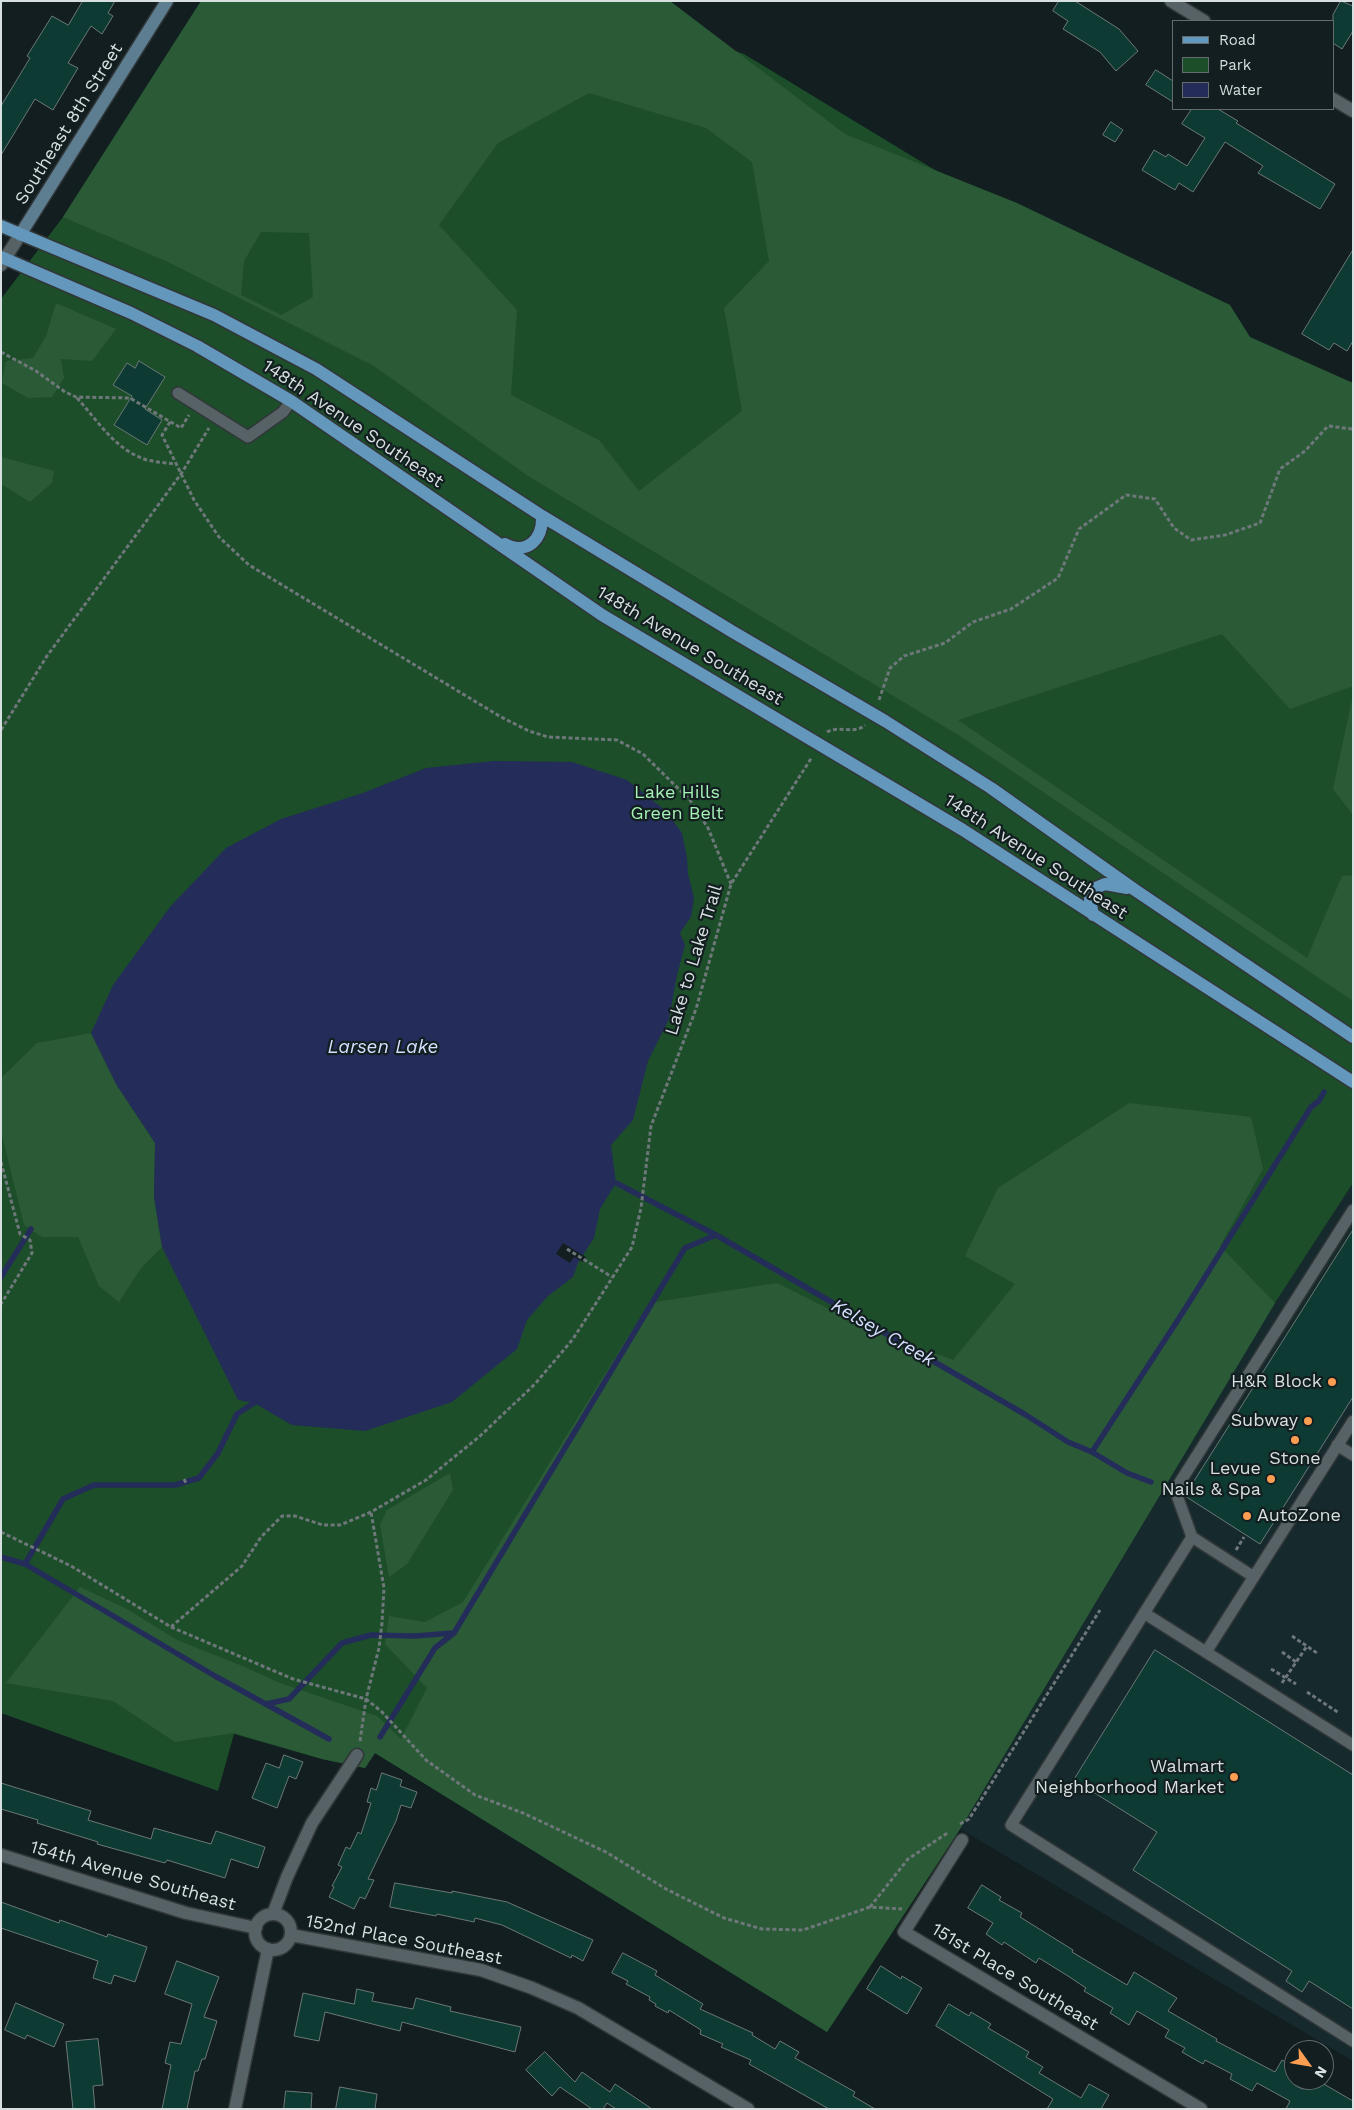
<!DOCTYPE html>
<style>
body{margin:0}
#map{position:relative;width:1354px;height:2110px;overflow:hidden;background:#131e20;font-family:"Work Sans",sans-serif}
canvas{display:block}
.frame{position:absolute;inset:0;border:2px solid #d8dfe1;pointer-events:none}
.legend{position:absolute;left:1172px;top:20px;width:162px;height:90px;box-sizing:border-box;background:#131e20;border:1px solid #626b6d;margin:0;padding:6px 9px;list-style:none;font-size:15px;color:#d8dfe1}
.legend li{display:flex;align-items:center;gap:10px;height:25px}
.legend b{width:25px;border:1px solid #626b6d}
.north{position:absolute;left:1284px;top:2040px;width:50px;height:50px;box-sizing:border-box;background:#131e20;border:1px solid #626b6d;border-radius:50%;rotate:122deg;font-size:14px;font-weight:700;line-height:20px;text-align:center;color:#d8dfe1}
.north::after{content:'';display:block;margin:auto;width:18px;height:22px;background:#fb9e52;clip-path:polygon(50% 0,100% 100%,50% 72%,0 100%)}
</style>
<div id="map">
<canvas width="1354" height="2110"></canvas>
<div class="frame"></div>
<ul class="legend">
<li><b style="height:6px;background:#6397bc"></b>Road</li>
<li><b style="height:14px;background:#1c4e2a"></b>Park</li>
<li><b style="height:14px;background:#242c5a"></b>Water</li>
</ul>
<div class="north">N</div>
</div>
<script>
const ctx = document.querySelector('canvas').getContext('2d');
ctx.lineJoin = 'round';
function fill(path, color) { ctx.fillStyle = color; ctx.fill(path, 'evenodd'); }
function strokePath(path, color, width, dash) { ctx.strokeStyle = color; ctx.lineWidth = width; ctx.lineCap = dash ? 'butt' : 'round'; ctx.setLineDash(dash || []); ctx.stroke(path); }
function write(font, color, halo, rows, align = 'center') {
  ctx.font = font + ' "Work Sans",sans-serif'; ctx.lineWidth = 4.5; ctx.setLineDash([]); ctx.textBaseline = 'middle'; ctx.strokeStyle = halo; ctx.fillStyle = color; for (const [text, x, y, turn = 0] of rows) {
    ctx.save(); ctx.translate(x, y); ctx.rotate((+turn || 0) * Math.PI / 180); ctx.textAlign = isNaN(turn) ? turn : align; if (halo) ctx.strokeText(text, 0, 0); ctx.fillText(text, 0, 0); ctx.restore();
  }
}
fill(new Path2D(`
 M1353,1183V2061L960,1829L1275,1303Z`), '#16292d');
fill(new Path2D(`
 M201,1H591L744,54L1353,424V1183L1275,1303L960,1829L827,2032L375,1753L365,1768L322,1759L234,1734L218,1791L1,1713V299L63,217Z`), '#1c4e2a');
fill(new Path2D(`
 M201,1H670L845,134L1017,203L1230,305L1250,337L1353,383V686L1290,709L1222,634L958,720L1307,958L1342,876L1353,875V1001L960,736L528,476L374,366L168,262L63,217ZM589,93L706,128L752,162L769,261L724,308L742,411L639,491L599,440L511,395L517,310L439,225L498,143ZM261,232L309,233L313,297L281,315L241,295L244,261Z
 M56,303L116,329L92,361L61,359L64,378L52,397L28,398L2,383L6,361L33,358L46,336Z
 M1,457L54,471L52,483L30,502L1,484Z
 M1353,695V815L1333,789Z
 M91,1033L116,1084L155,1143L154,1197L162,1247L141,1268L119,1302L99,1286L78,1237H42L24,1225L1,1131V1078L37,1043Z
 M1129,1103L1251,1117L1263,1169L1220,1246L1275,1303L960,1829L827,2032L375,1753L365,1768L322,1759L234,1733L175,1742L113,1701L6,1683L80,1587L127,1609L177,1640L240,1665L280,1683L377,1716L401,1739L427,1688L385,1644L389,1616L425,1622L463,1602L649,1303L777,1283L875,1332L953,1360L1015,1284L965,1256L998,1188Z
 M450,1473L453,1490L407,1564L389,1577L380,1525L387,1510Z`), '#2a5b36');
fill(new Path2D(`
 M494,761L572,762L627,780L666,811L682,833L687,858L688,874L694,898L691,917L680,933L685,945L677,975L669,1019L648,1061L633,1120L611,1145L616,1183L600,1209L594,1238L578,1263L573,1277L548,1296L527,1320L517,1349L452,1402L365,1431L292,1425L254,1403L238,1400L162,1247L154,1197L155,1143L116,1084L91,1033L113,985L170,907L226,848L281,819L363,793L426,768Z`), '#242c5a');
fill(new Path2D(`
 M563,1243L586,1257L583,1262L574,1257L570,1263L556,1254Z`), '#131e20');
strokePath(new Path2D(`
 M616,1183L716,1235L1026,1415L1068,1442L1092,1452L1127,1473L1151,1482
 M1,1277L31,1229
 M1092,1452L1185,1309L1311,1107L1319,1101L1324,1092
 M1,1557L25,1564L63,1499L94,1485H175L199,1478L218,1453L237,1414L254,1403
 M25,1564L215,1676L329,1739
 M266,1704L289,1699L342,1643L371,1635L415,1636L453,1633
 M380,1737L435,1648L454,1633L685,1248L716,1235`), '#242c5a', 5.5);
const building = new Path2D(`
 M83,1H115L108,13L113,16L102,34L91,26L68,63L78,68L53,110L35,99L1,155V106L30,58L27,56L52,16L68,25Z
 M1059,1H1075L1119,29L1138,51L1116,71L1100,52L1063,29L1068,21L1053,11Z
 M1341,1L1353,6V31L1342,49L1333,43V15Z
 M1156,70L1173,81V102L1146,85Z
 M1192,109H1218L1238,121L1236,123L1335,184L1320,209L1258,173L1263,166L1225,142L1193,192L1179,183L1175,190L1142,170L1154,150L1166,157L1168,154L1187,166L1205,138L1182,124Z
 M1111,122L1123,130L1115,142L1103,135Z
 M1353,250V341L1347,351L1334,343L1329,350L1302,334Z
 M139,361L165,377L145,409L162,420L147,445L114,425L132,396L113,385L127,363L135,368Z
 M1353,1230V1397L1260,1544L1185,1496Z
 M1155,1650L1353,1775V2009L1309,1981L1302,1992L1286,1981L1292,1971L1133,1870L1157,1832L1074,1780Z
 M284,1755L303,1762L296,1779L289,1776L277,1808L252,1798L266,1763L279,1768Z
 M382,1773L402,1780L400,1786L417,1792L411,1808L401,1805L396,1821L368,1879L374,1880L365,1899L360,1897L354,1909L329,1897L334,1887L332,1886L342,1867L338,1865L346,1847L350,1849L358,1832L361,1834L371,1803L367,1802L371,1788L376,1790Z
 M1,1783L91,1811L88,1820L151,1839L154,1828L211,1844L216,1831L265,1847L258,1868L231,1859L225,1878L167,1860L165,1863L97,1844L98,1842L37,1823L38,1820L1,1809Z
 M395,1883L452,1893V1891L507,1902L593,1940L583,1961L572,1955L571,1958L502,1925L475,1918L474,1922L437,1914L436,1916L390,1907Z
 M982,1885L1001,1897L999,1900L1022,1913L1020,1917L1073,1950L1072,1952L1127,1985L1134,1972L1177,1998L1168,2011L1217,2039L1216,2041L1275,2072L1282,2060L1294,2067V2080H1317L1353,2101V2109H1286L1290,2101L1257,2083L1252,2091L1230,2079L1232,2074L1205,2060L1203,2064L1182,2052L1185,2048L1165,2037L1169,2030L1137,2011L1129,2025L1110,2013L1113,2008L1084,1991L1086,1988L1068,1976L1039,1958L1036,1963L1004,1942L1002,1945L986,1934L993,1923L968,1908Z
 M1,1902L59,1923L60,1920L107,1937L108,1934L147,1947L135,1982L114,1975L111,1984L93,1978L98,1961L1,1928Z
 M623,1953L657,1971L655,1975L703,2004L700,2009L753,2033L752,2035L775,2049L780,2041L799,2052L795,2058L855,2092L853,2096L875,2109H829L749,2064L751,2060L721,2047L723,2044L700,2034L701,2030L669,2010L668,2013L655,2006L656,2004L649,2000L650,1997L626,1984L628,1981L612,1973Z
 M177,1961L219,1977L204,2017L217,2021L205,2059H202L198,2071H195L187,2109H162L171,2065L165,2063L170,2042L181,2044L192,2004L165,1994Z
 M881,1966L901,1979L902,1976L922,1988L907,2014L867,1989Z
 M357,1989L374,1993L372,2001L413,2009L416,1998L451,2007L450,2011L521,2027L515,2052L402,2022L400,2031L325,2012L319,2041L294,2036L303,1993L354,2004Z
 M16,2003L64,2024L54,2047L27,2035L25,2039L5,2030Z
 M949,2004L969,2016L971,2012L991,2024L988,2028L1029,2052L1026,2057L1043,2067L1039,2073L1081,2098L1089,2084L1109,2095L1101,2109H1047L1053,2099L936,2026Z
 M98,2039L103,2085L93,2086L95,2109H73L66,2042Z
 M545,2052L575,2082L582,2072L610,2092L615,2084L652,2109H616L607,2103L603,2109H592L560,2087L552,2096L526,2070Z
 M340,2087L377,2094L375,2109H336Z
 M286,2091L312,2093L311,2109H284Z`);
fill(building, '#0e3a34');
strokePath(building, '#6b7875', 1);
const lane = new Path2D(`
 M178,393L248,437L283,412L291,401
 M1353,1210L1175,1490L1192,1537L1011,1825L1353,2041
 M1337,1445L1353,1455
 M1192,1537L1254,1577
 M1144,1613L1353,1745
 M1206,1652L1353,1421`);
const street = new Path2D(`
 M1171,1L1204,21
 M1333,99L1353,111
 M1,265L20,235
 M962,1840L904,1932L1201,2109
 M1,1855L186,1913L256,1928
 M273,1914L287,1877L312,1823L357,1755
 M255 1932a18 18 0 1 1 36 0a18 18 0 1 1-36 0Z
 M291,1935L481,1970L532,1988L578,2008L748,2109
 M235,2109L268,1949`);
const secondary = new Path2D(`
 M20,235L167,1`);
const primary = new Path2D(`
 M1,226L214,315L316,369L542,516L733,632L885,721L991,788L1135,890L1353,1037
 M1,257L131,313L197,346L291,401L602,615L963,830L1353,1082
 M505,544C528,556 543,538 542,516
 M1093,915L1090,899L1093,889L1105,884L1127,888`);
strokePath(lane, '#313739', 14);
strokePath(street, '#313739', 15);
strokePath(secondary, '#313739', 15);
strokePath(primary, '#313739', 15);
strokePath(new Path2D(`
 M1,352L36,371L65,392L76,397L130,398L181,428L189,415
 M77,398C98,421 115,450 147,460C156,462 166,463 175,464
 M170,422L162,435L194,500L219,537L249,565L501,717L529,731L548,737L617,740L643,754L690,800L708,828L731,884
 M879,700L890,668L904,656L945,643L973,622L1011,609L1058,578L1079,529L1126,495L1155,499L1174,528L1191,540L1225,535L1260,523L1280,469L1305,451L1328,426L1353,429
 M1,730L47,656L181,474L209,428
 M827,732C838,725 855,735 865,725
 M1,1162L20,1234L30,1240L32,1253L1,1304
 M567,1249L612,1277
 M184,1479L187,1485
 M1,1532L71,1566L171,1627L242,1566L261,1537L282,1516H295L323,1525H340L371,1512L426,1480L480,1436L535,1384L573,1339L632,1247L641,1208L651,1126L696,1009L731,884L812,757
 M1236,1550L1244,1537
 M171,1627L293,1679L366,1699L382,1712L426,1760L475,1795L523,1813L606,1852L666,1889L724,1918L762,1929L803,1930L870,1907L902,1909
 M1292,1636L1317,1653
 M1282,1652L1296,1662
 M1271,1669L1296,1684
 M1282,1683L1307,1646
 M1307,1692L1339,1713
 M360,1741L366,1699L379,1648L382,1623L384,1588L371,1512
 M960,1824L969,1819L1100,1610
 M870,1907L908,1859L949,1832`), '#6e7779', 3, [4, 2.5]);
strokePath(lane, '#566265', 11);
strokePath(street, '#566265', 12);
strokePath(secondary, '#5d7d90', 12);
strokePath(primary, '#6397bc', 12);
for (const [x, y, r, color] of [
 [1332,1382,5,"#fb9e52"],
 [1308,1421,5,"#fb9e52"],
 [1295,1440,5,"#fb9e52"],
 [1271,1479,5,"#fb9e52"],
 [1247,1516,5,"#fb9e52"],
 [1234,1777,5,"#fb9e52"]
]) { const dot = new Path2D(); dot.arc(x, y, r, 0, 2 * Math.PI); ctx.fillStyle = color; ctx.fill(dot); strokePath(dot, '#131e20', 2); }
write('18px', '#d8dfe1', '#131e20', [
 ["Southeast 8th Street",69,124,-58],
 ["148th Avenue Southeast",353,424,34],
 ["148th Avenue Southeast",690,646,31],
 ["148th Avenue Southeast",1036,857,33],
 ["Lake to Lake Trail",694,960,-73],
 ["154th Avenue Southeast",133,1876,16],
 ["152nd Place Southeast",404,1940,11],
 ["151st Place Southeast",1015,1977,31]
]);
write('18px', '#a6f1b5', '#131e20', [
 ["Lake Hills",677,793],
 ["Green Belt",677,814]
]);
write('18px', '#d8dfe1', '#131e20', [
 ["H&R Block",1322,1382],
 ["Subway",1298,1421],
 ["Stone",1295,1459,"center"],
 ["Levue",1261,1469],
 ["Nails & Spa",1261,1490],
 ["AutoZone",1257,1516,"left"],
 ["Walmart",1224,1767],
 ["Neighborhood Market",1224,1788]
], 'right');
write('italic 19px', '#d6dfff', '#131e20', [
 ["Larsen Lake",383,1047],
 ["Kelsey Creek",883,1333,30]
]);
</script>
